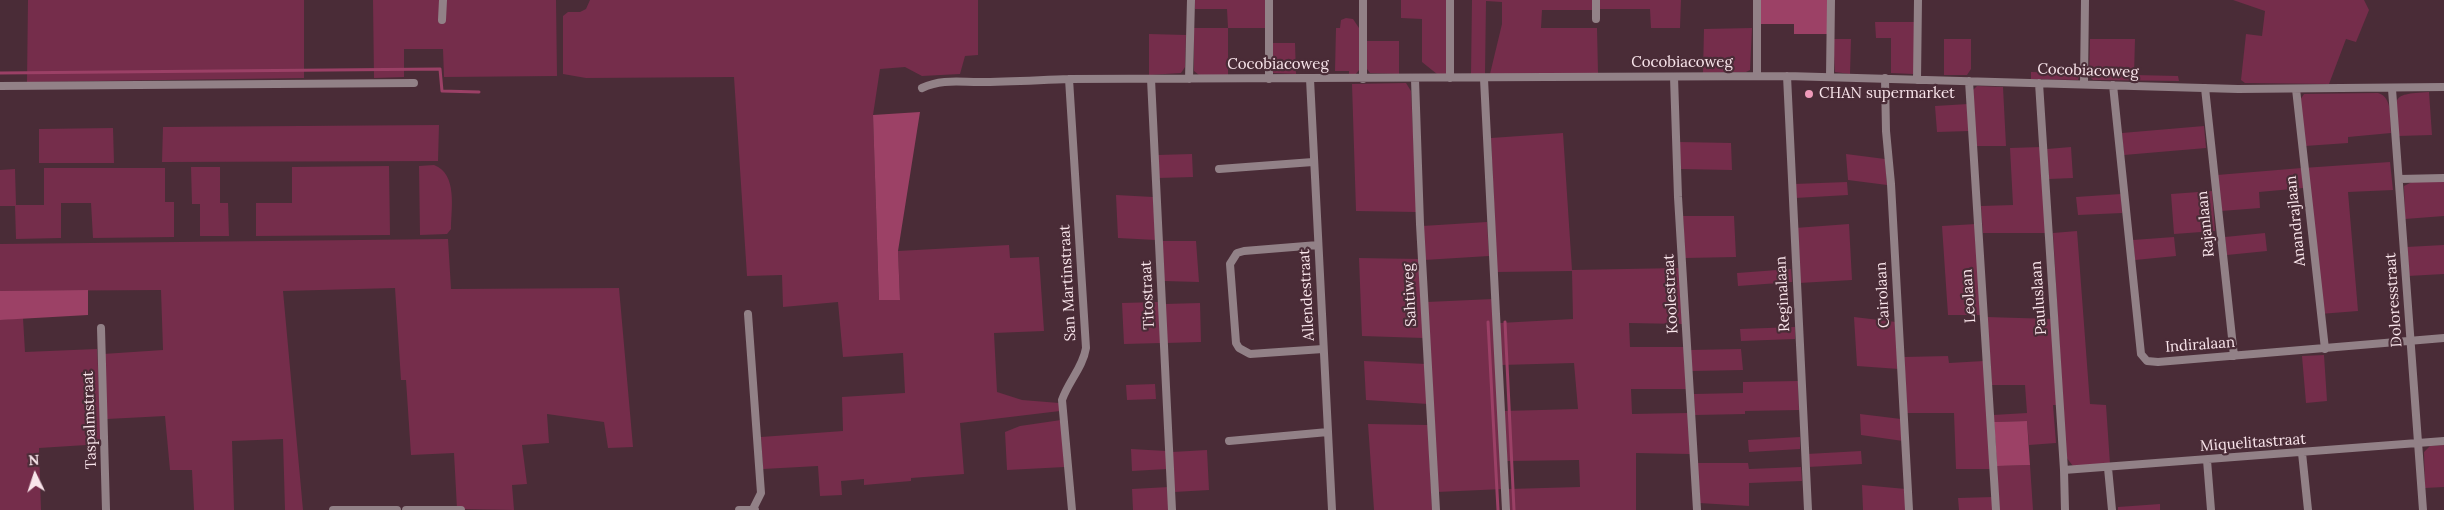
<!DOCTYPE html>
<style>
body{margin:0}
#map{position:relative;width:2444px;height:510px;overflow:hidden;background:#4a2c37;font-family:Lora,serif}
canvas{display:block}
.north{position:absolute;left:10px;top:450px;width:50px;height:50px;-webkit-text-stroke:4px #4a2c37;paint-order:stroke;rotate:356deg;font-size:14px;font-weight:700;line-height:20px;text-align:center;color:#f9e5eb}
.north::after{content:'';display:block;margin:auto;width:18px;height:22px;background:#f9e5eb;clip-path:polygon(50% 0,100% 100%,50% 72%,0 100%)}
</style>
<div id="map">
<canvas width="2444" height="510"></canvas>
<div class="north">N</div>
</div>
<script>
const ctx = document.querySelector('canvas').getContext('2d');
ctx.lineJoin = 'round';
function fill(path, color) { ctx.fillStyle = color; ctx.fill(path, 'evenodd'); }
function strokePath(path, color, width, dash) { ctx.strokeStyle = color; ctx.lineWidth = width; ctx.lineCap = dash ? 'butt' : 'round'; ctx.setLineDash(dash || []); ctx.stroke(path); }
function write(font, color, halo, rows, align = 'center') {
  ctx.font = font + ' Lora,serif'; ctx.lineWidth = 4.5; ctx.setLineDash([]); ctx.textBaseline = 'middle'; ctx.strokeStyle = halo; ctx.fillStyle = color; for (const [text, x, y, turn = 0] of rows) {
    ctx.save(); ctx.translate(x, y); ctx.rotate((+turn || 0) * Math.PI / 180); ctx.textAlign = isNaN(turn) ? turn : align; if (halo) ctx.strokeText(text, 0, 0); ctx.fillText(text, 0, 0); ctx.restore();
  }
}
fill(new Path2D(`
 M28,0H304V78L27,82Z
 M373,0H556L557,76L444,77L443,49H404V77L374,78Z
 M590,0H978V55L965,56L960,74L922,76L905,67L880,69L873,115L879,300L900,299L898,251L1009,245L1010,258L1039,257L1044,331L994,333L997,392L1022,400L1059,403L1060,411L960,423L964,474L911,478V481L864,485V479L841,481L842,495L820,496L818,466L763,469L761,437L843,431L842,397L905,393L903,353L843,357L838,302L783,307L782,275L747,276L734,77L586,78L563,74V16L568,12H580L586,9Z
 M1194,0H1266L1267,28H1228V75H1199L1194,71V28H1228L1227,9H1195Z
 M1401,0H1454L1452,68L1449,74H1437L1422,62V19L1401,18Z
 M1472,0H1592V10H1542L1541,28H1597L1598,73L1490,74L1502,24V2L1486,1L1485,74H1471Z
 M1599,0H1681L1680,28H1651L1650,9H1599Z
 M2233,0H2364L2369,10L2356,42L2346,39L2329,84L2245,83L2241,80L2246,34L2262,36L2265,11Z
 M1346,18L1353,19L1359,28V70L1355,75L1349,74V71H1335L1336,28H1340L1341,20Z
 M1875,22H1914V72L1913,74L1891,73V38H1876Z
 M1752,28L1750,70L1746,72L1703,73L1704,29Z
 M1149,34L1186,35L1185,67L1181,73L1149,75Z
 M1833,39H1851L1850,74L1835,72Z
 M1944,39H1971V69L1967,75H1944Z
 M2090,39H2135L2134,75L2178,76L2179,81L2093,80L2089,76Z
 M1366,41H1399V74L1370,73L1367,69Z
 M1272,43H1295L1296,74L1273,73Z
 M2031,72L2080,73L2078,80L2031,79Z
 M1406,83L1411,91L1417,212L1356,211L1352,84Z
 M1977,86L2003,87L2006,146H1976L1973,90Z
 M2429,92L2432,135L2398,136C2396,98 2387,94 2429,92Z
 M2378,93C2393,97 2390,120 2391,133L2348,137V143L2305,146L2300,100L2304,94Z
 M1968,104L1970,131L1937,132L1935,106Z
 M439,125L438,161L162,162L163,127Z
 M2204,126L2206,148L2124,155L2122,133Z
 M113,128L114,163H39V129Z
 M1563,133L1572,270L1680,268L1683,324L1629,323L1630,347H1684L1686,389H1631L1632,414L1688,413L1690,454L1636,453V510H1509L1508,489L1580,487L1579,460L1507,461L1504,411L1578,409L1574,363L1501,365L1500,323L1573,319L1572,271L1497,272L1491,138Z
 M1679,142L1731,143L1732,170L1680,169Z
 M2041,147L2046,233H1983L1981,206L2013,205L2010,148Z
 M2071,147L2073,178L2049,179L2047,149Z
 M1192,154L1193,177L1158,178L1157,155Z
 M1846,154L1885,159L1887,185L1848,180Z
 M2390,162L2393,190L2348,192L2358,311L2320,314L2303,168Z
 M434,165C458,174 451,209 451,229L447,234L420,235L419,166Z
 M389,166L390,235L256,236V203H292V167Z
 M191,167H220V203H228L229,236H200V204H192Z
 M44,168H165V202H174V237L93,238L91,203H61V238L16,239L15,206H0V170L15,169L16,205H44Z
 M2302,168L2303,188L2259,192L2260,208L2221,211L2217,175Z
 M2444,181V216L2405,219L2404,186L2412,182Z
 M1847,182L1848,195L1795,198L1794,184Z
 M2212,191L2215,231L2174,234L2171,194Z
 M2121,194L2122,213L2078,215L2076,197Z
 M1116,195L1153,197L1156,240L1118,238Z
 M1683,216H1734L1736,257L1685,258Z
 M1487,222L1489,256L1424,260L1422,226Z
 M1849,224L1852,280L1799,283L1795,228Z
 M1976,224L1980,315H1948L1942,226Z
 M2077,231L2090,404L2106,405L2110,464L2073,466L2066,457L2053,233Z
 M2265,233L2267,251L2227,255L2225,237Z
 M2174,237L2176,256L2135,260L2133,240Z
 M448,239L451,289L619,288L633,447L608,448L604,422L547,414L549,443L522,445L527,484L512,485L514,510L457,509L454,453L411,455L406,380H401L395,288L283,291L303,510H285L283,439L232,441L234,510H194L192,470H170L165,416L107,419L103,354L163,350L161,290L0,291V244Z
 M1162,241H1196L1199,282L1164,281Z
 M2444,245V274L2408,276L2406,247Z
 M1359,258L1420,259L1424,338L1362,336Z
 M1791,269L1792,282L1738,286L1737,273Z
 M1493,299L1503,489L1437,492L1427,302Z
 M1159,302L1161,343L1124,344L1122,303Z
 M1200,303L1201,342L1166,343L1165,304Z
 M1854,317L1896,322L1899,369L1857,366Z
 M1987,317L2052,319L2057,405H2053L2056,443L2029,445L2027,421L1994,422L1993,415L2027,413L2025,385H1992Z
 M23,318L25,352L97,349L102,444L39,448L41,510H0V320Z
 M1795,327V339L1741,341L1740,329Z
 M1741,349L1743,370L1692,371L1690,350Z
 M2324,355L2327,401L2306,403L2302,356Z
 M1948,356L1949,363L1984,361L1991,469H1956L1954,413H1907L1904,357Z
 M1364,361L1426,364L1428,404L1366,400Z
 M1798,381L1799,410L1745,411V414L1695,415L1694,394L1743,393V382Z
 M1155,384L1156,399L1127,400L1126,385Z
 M1860,414L1901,419L1903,441L1861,435Z
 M1061,420L1065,467L1007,470L1005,432L1020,426Z
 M1368,424L1428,425L1432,510H1374Z
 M1800,437V449L1749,452L1748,440Z
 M2444,445V487L2425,488L2424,452L2430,446Z
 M1131,449L1166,451L1167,469L1132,471Z
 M1207,450L1209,490L1174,492L1172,452Z
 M1861,451L1862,464L1808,467L1807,454Z
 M1697,463H1748L1749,469L1801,467L1802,481L1749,483V506L1699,503Z
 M2030,465L2033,510H1999L1997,466Z
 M1862,485L1906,489L1907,510H1863Z
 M1169,487L1170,510H1133L1132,489Z
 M1993,497V510H1959L1958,498Z
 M2160,504V510H2118V507Z`), '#752d4b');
fill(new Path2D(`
 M1759,0H1827V34H1794V24H1759Z
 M920,112L898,251L900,300H879L873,115Z
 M88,290V315L0,320V291Z
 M2027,421L2030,465L1997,466L1994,422Z`), '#9c4166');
strokePath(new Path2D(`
 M0,73L440,69L442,91L479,92
 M1488,322L1498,510
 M1505,322L1514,510`), '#9b4066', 3);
strokePath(new Path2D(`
 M1596,0V19
 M1757,0V76
 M442,20L443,0
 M1787,76L1808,510
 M1674,77L1678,197L1697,510
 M1830,77L1831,0
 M1450,78V0
 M1885,78L1886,131L1891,184L1909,510
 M1069,79L1086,348C1083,367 1068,382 1062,400L1072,510
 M1151,79L1172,510
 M1189,79L1191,0
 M1269,79V0
 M1310,79L1332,510
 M1363,79V0
 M1415,79L1420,224L1436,510
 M1484,79L1506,510
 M1917,80L1918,0
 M1969,81L1996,510
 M2039,83L2064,470L2065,510
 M2084,84L2085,0
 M2113,85L2141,354L2147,361L2158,362L2444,338
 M0,86L414,83
 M922,88C942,79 958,82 979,82C1009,82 1039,80 1069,79L1787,76L2238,89L2444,87
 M2205,88L2234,356
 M2296,89L2325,349
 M2392,89L2423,510
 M1219,169L1313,162
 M2399,179L2444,178
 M1318,245L1244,251L1237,253L1230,264L1236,343L1239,348L1250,354L1323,349
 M748,314L761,493L753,509
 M101,328L106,510
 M1229,441L1328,432
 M2302,453L2308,510
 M2207,460L2211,510
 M2108,468L2112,510
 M2064,470L2444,441
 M333,510H397
 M406,510H461
 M739,510H755`), '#928187', 8);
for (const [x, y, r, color] of [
 [1809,94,5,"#ef9ab9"]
]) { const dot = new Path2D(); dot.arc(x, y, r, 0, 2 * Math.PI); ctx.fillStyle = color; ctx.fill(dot); strokePath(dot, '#4a2c37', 2); }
write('15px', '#f9e5eb', '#4a2c37', [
 ["Cocobiacoweg",1682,63],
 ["Cocobiacoweg",1278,65],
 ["Cocobiacoweg",2088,71,2],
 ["Anandrajlaan",2296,221,-96],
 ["Rajanlaan",2206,224,-96],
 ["San Martinstraat",1068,283,-93],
 ["Koolestraat",1671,294,-93],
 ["Reginalaan",1783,294,-93],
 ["Titostraat",1148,295,-93],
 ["Allendestraat",1307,295,-93],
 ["Sahtiweg",1410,295,-93],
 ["Cairolaan",1883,295,-93],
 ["Leolaan",1969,296,-94],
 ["Pauluslaan",2039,298,-94],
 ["Doloresstraat",2394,300,-94],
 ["Indiralaan",2200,345,-4],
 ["Taspalmstraat",90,420,-92],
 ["Miquelitastraat",2253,443,-4]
]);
write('15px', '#f9e5eb', '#4a2c37', [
 ["CHAN supermarket",1819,94]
], 'left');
</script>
